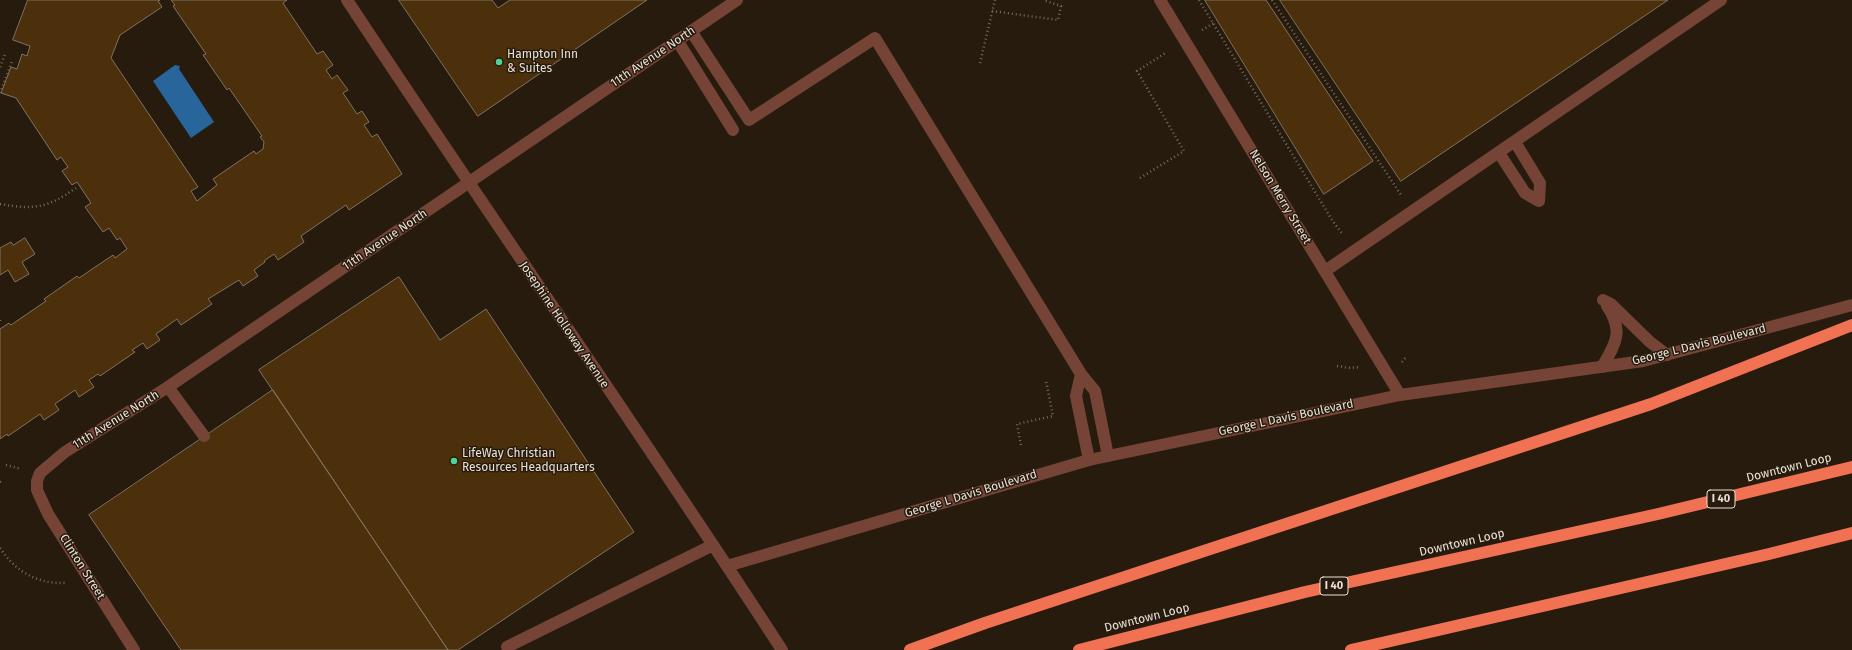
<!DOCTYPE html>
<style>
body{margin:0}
canvas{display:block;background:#261b0d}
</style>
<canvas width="1852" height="650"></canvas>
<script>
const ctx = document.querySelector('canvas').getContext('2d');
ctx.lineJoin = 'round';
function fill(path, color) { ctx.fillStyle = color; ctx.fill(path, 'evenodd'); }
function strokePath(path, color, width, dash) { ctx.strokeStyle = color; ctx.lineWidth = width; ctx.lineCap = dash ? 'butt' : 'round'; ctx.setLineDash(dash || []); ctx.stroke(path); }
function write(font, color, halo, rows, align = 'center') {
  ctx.font = font + ' "Fira Sans",sans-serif'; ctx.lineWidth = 3; ctx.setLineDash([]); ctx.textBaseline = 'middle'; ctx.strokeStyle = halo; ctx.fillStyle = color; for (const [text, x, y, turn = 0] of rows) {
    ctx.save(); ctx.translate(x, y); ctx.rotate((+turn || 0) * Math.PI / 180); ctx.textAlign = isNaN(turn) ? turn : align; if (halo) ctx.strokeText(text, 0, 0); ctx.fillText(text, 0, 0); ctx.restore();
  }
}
fill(new Path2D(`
 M175,65L180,66L179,69L214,122L191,138L153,81Z`), '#28659a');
const building = new Path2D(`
 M28,0H160L158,1L162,7L120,35L111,58L198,187L191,191L197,201L217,185L213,179L254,151L256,154L263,149L264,142L260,137L262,136L229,88L227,90L203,55L206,54L173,6L175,5L171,0H287L283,3L317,54L323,51L333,65L326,70L332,79L337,75L348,90L343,93L357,114L362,111L369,122L364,125L372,137L377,134L402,174L349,210L346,205L301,236L304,242L278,260L274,254L264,261L265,262L254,270L258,276L243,286L239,280L208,299L212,304L181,325L177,319L156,334L160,340L147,349L143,343L132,350L135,352L100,376L98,374L89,380L94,387L79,397L75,390L55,404L59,410L44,420L40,414L8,436L7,434L0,439V329L9,323L11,325L46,301L44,299L77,276L79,278L113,255L115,258L127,249L120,238L117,240L109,228L103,232L85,207L91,203L77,182L72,185L62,171L68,167L61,157L57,160L16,98L1,93L11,67L17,69L22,54L27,56L30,46L13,40Z
 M399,0H492L498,8L510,0H647L478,116Z
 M1205,0H1266L1373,161L1324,194Z
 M1280,0H1668L1401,181Z
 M25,238L35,254L22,262L29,274L15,282L8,270L0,275V248L11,242L13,245Z
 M399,277L440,340L486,309L634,532L458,650H448L259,370Z
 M273,390L433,628L448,650H181L89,515Z`);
fill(building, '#4b300b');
strokePath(building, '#807262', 1);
strokePath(new Path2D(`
 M1199,0L1332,220L1343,235
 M1272,0L1401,195
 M992,11L1058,20L1061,6L1043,0
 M1202,30L1214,23
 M980,63L995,0
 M0,67L5,54
 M0,93L12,61
 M1140,178L1184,151L1137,71L1167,52
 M0,204C35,210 47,208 76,188
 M0,320V321
 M1402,362L1407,356
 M1337,366L1350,368L1360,367
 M1021,445L1017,424L1053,416L1046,381
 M6,465L21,469
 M0,482L2,481
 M0,548C16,572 37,584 66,583`), '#756b5f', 2.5, [1, 3]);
strokePath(new Path2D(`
 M691,31L749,120L875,38L1081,374L1095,391L1108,456
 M677,40L733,130
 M1499,153L1525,193L1539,201L1540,183L1515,142
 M1325,271L1721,0
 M1603,300L1611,304L1650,342L1667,355
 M1602,367C1616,343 1624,331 1607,306
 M1081,374L1076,396L1089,460
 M168,387L204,436
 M507,647L713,545`), '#764337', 12);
strokePath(new Path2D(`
 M1160,0L1400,395
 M727,566L1089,460L1400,395L1643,361L1852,305
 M134,650L48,514L37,490V481L40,473L65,452L168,387L468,183`), '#764337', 12);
strokePath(new Path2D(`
 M347,0C490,217 640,431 782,650
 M468,183L737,0`), '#764337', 12);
strokePath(new Path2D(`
 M910,650L985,623L1651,404L1852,325
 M1079,650L1305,592L1658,514L1852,467
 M1351,650L1769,554L1852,533`), '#f17153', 12);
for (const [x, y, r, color] of [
 [499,62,4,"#4ed399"],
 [454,461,4,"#4ed399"]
]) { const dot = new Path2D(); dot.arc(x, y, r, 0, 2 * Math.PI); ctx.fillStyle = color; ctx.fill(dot); strokePath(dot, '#261b0d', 1.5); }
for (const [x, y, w] of [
 [1721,499,28],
 [1334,586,28]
]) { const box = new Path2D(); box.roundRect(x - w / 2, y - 9, w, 18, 3); ctx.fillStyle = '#261b0d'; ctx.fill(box); strokePath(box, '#e9e1d8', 1); }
write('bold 11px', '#e9e1d8', null, [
 ["I 40",1721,499],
 ["I 40",1334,586]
]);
write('12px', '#e9e1d8', '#261b0d', [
 ["Hampton Inn",507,55],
 ["& Suites",507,69],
 ["LifeWay Christian",462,454],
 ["Resources Headquarters",462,468]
], 'left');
write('12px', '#e9e1d8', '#261b0d', [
 ["11th Avenue North",653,57,-34],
 ["Nelson Merry Street",1280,197,59],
 ["11th Avenue North",385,240,-34],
 ["Josephine Holloway Avenue",564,325,56],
 ["George L Davis Boulevard",1699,345,-14],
 ["George L Davis Boulevard",1286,418,-12],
 ["11th Avenue North",116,420,-32],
 ["Downtown Loop",1789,468,-14],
 ["George L Davis Boulevard",971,494,-17],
 ["Downtown Loop",1462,543,-13],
 ["Clinton Street",82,567,58],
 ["Downtown Loop",1147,618,-14]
]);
</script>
